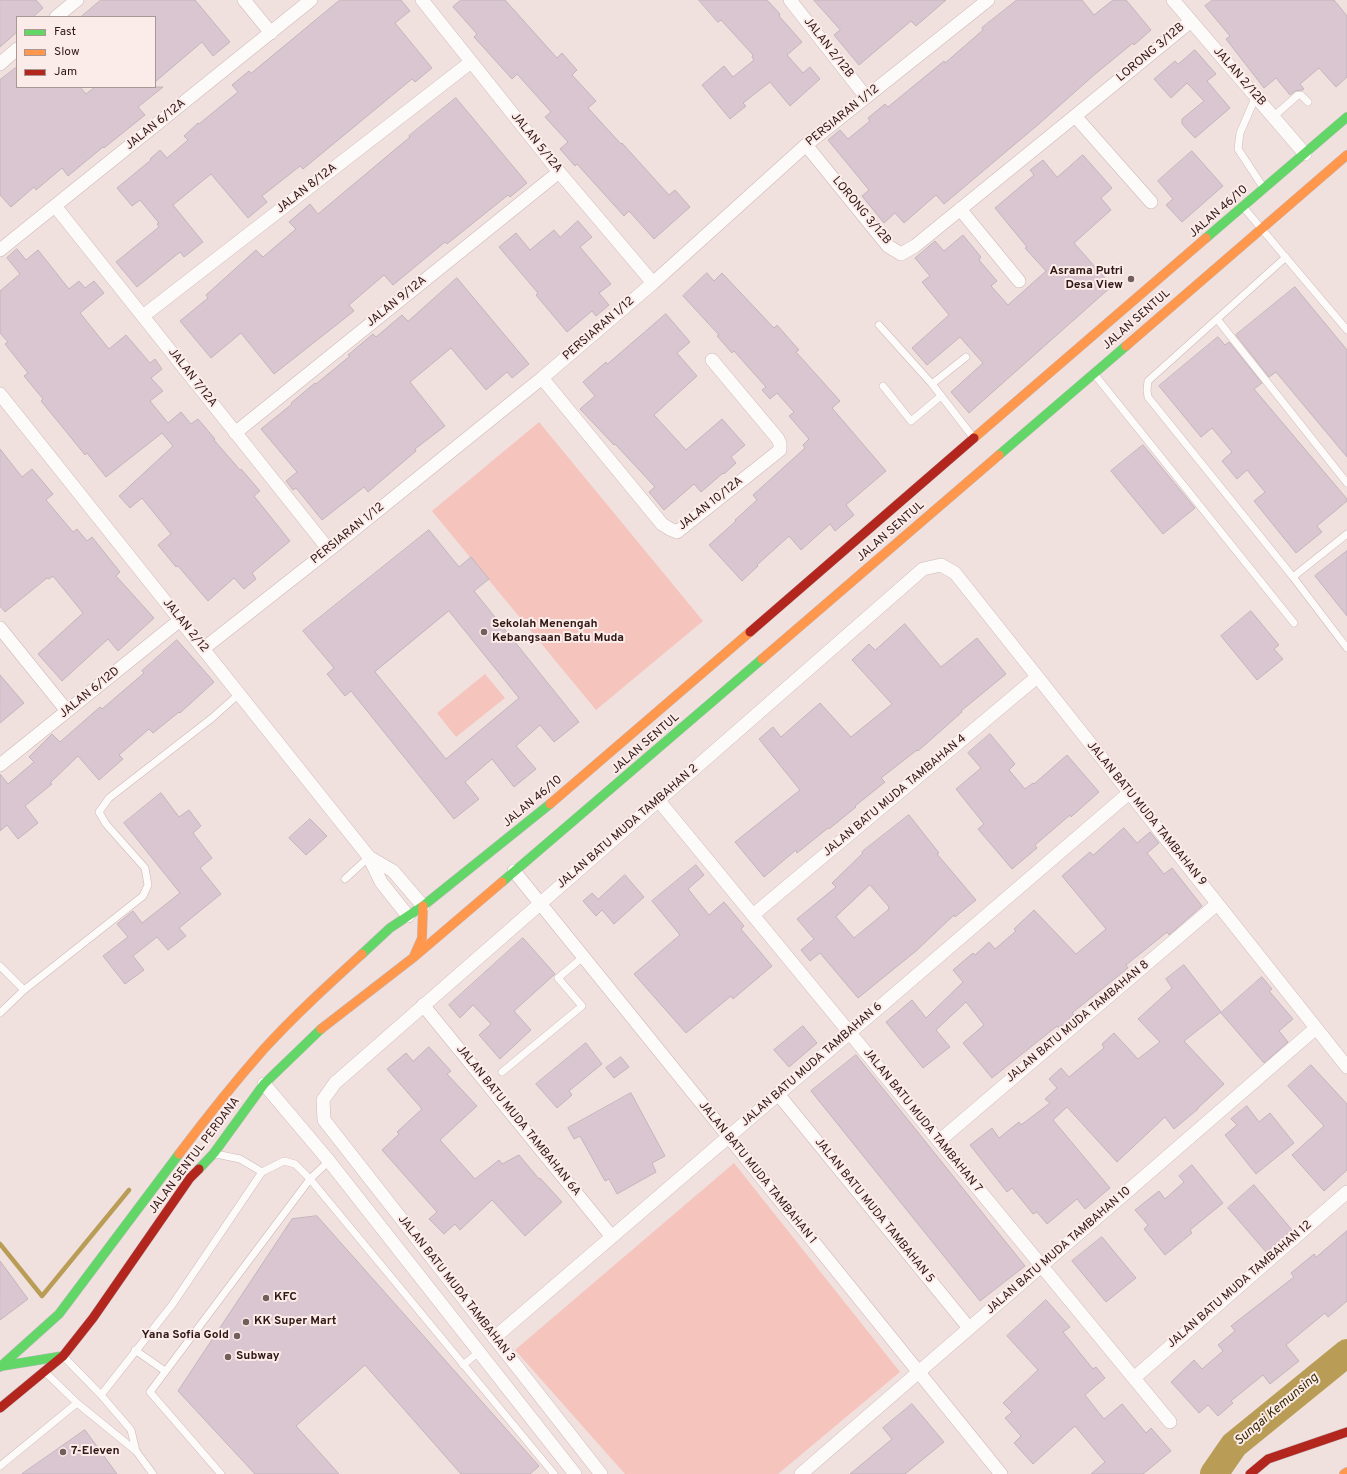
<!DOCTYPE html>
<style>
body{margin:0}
#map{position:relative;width:1347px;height:1474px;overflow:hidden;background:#f0e1df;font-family:Overpass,sans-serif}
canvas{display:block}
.legend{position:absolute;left:16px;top:16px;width:140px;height:72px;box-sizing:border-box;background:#fbecea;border:1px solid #aa9794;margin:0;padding:5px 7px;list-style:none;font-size:12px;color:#301714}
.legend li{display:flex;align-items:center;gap:8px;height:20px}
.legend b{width:20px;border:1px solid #aa9794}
</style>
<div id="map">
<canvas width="1347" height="1474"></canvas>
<ul class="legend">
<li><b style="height:5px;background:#63d668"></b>Fast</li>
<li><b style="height:5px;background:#ff974d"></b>Slow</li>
<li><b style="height:5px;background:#b3261e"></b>Jam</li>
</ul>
</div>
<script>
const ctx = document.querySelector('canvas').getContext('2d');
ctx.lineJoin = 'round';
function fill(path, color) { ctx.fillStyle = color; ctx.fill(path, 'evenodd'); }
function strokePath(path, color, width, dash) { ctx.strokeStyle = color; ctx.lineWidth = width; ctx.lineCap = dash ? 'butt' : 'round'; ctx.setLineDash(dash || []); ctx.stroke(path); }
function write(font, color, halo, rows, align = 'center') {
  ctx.font = font + ' Overpass,sans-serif'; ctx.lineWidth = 4; ctx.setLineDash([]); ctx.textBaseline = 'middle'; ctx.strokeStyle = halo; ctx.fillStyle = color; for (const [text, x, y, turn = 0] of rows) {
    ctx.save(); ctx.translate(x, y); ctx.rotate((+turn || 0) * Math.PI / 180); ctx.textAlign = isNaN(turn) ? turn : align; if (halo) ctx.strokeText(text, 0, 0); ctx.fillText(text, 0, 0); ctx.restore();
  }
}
fill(new Path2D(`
 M539,422L703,621L596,710L432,511Z
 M485,674L505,698L456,737L437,713Z
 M734,1163L900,1372L778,1474H625L515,1350Z`), '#f5c4bc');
strokePath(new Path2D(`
 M0,1244L42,1296L129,1190`), '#b99d56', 4.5);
strokePath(new Path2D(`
 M1214,1474L1234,1445L1347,1353`), '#b99d56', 28);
const building = new Path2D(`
 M0,0H36L43,8L33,17H17V32L0,47Z
 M101,0H195L230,42L213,56L202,42L155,82V17H81Z
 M340,0H401L410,11L395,23L432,68L415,82L412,79L303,169L300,166L262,196L267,202L248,218L211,174L173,205L203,242L184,257L180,252L137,287L116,262L159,227L157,224L159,223L140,200L132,206L117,188L151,160L150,159L160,150L167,158L188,140L184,136L198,123L199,124L238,92L232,85L249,71L251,73Z
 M461,0H505L557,58L562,53L577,70L572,75L596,101L588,108L621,144L622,143L669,195L675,190L690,207L654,239L629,211L624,216L577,164L575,166L560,149L568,142L545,117L551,112L517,74L512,79L474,37L477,34L453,7Z
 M699,0H767L780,14L779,16L802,42L787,55L803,73L810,67L820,79L790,106L770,82L743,103L746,106L730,119L702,85L724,66L733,77L754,60L752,57L753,55L721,20L718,22Z
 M814,0H946L916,26L911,21L859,65L834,35L840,30Z
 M1017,0H1082L1094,15L1113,0H1126L1151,30L1134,45L1133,43L1094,75L1040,123L944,204L936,195L904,223L895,213L884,223L862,196L869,190L828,140L840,130L848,139L870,121L868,118L885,104L888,107L944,61L945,63L983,30L982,28Z
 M1213,0H1334L1347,16V77L1336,87L1319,68L1300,84L1304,89L1302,90L1295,91L1290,95L1276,78L1264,88L1226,39L1230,36L1205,6Z
 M1195,50L1216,74L1207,81L1230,108L1195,138L1182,124V119L1204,101L1187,83L1171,98L1154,79L1175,61L1178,64Z
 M17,67V87H80L86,94L95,87H163L138,107L145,115L104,148L103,147L68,176L62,168L36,190L34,187L11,207L0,195V80Z
 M456,98L527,183L510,197L508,195L447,244L445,242L393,285L384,275L349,305L354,311L274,374L241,333L211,358L180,321L208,298L206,295L256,250L263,257L296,229L289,222L310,204L318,214L410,137L409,136Z
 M1192,151L1223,186L1182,222L1166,205L1173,199L1158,181Z
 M1083,155L1112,188L1101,198L1111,210L1074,243L1112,286L969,413L951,392L983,363L960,337L927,365L912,348L949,315L922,282L930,276L915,258L935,241L944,251L963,235L981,257L979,260L997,281L991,286L1008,305L1046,271L1025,248L1027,247L995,208L1034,175L1030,170L1043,160L1057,177Z
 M578,221L592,237L580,247L611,284L599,293L609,305L596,316L592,311L567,332L536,295L538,293L499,247L516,233L530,250L554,230L560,237Z
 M17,249L26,260L38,250L69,289L79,281L85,288L94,281L104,293L80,313L109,349L126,335L150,363L155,359L162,369L151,378L163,391L150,401L168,423L181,412L191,424L198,419L215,439L214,440L240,470L241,469L260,491L254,496L290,541L252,573L256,579L244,589L234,578L208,601L178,566L176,567L158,545L171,534L142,498L130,508L119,496L173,446L162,433L106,477L87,453L85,455L64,429L41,401L43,399L24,376L28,373L5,344L8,342L0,333V291L20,274L7,258Z
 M707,273L714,281L722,273L774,328L777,325L799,350L796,352L840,401L832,408L886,471L846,505L854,515L835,531L830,524L801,550L789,536L757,565L758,566L742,581L709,545L736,521L735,520L757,500L753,495L805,448L803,445L809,439L789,416L794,412L777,393L770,399L762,390L766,387L734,351L732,353L717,336L719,335L683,296Z
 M457,278L529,364L512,378L507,372L486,390L451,348L410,382L445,426L415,449L416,451L368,492L364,487L322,520L296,488L293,490L286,481L297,472L261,429L292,404L291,403L315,383L316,384L350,356L348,355L373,334L376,337L402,315L408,321Z
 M1295,287L1347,350V457L1276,372L1269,377L1236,335Z
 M666,314L690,342L677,353L697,376L654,415L686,450L722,419L745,445L731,457L736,463L724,474L723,473L701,492L694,484L664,510L649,492L655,487L615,444L614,445L580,409L595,396L583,382L606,362L607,364Z
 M1218,337L1225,345L1229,342L1262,383L1254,389L1347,499V501L1317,526L1322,532L1296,553L1254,501L1265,492L1247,470L1237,479L1222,461L1232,452L1212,428L1201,437L1159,386Z
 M1143,445L1195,508L1163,534L1111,471Z
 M0,449L22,477L32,469L53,494L46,500L73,532L77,529L87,541L92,537L120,572L116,576L154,618L118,651L108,639L62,681L38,654L83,613L53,576L49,579L47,578L5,612L0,606Z
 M429,530L459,567L471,557L489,579L474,591L579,722L554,742L540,725L516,746L536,769L514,787L492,759L465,782L479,799L454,819L351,691L345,696L327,674L334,668L303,631ZM449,611L519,698L446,759L375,672Z
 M1347,551V616L1315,576Z
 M1251,611L1279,645L1274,649L1283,659L1257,680L1221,636Z
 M905,624L941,667L977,638L1006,674L961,711L962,712L918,751L917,750L881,778L885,782L855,806L856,807L829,829L828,828L797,853L796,850L764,877L735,842L800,790L759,739L773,727L781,737L820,703L851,737L892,704L852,660L869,644L875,650Z
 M177,640L214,682L180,713L179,712L153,733L149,729L119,755L123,759L99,780L78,756L50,783L52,784L25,806L38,823L18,839L7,825L0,831V774L8,784L34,762L29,757L52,734L60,742L100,707L102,709L144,673L142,671Z
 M0,675L24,703L0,723Z
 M990,734L1015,764L1009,770L1025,789L1033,783L1034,784L1067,755L1099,792L1071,817L1070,815L1035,845L1037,848L1012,869L978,829L984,824L956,789L981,768L968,753Z
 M161,793L179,817L189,810L201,826L193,833L212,858L200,868L221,894L179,928L186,936L168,950L157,937L133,956L144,970L125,984L103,956L128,937L117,924L133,911L142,923L180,893L124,823Z
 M909,815L939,853L937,854L976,900L955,917L954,915L916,951L858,998L820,953L810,961L801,950L814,939L797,919L836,887L832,883L863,853L862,852ZM870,885L889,907L888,910L854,938L836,917Z
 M310,819L327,836L306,855L289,838Z
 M1124,828L1137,843L1150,832L1159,843L1147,853L1164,874L1172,868L1202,906L1169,935L1167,932L1126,965L1128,968L1072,1013L1074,1015L1059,1028L1057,1026L992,1078L963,1043L984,1025L966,1002L936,1030L950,1047L923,1068L886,1022L912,1000L926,1018L963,982L953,970L973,953L975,955L989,942L995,949L1016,931L1014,929L1034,910L1076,954L1106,929L1062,876L1090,852L1093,855Z
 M696,865L704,875L688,889L709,915L724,902L744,926L741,929L772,966L733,999L731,996L686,1033L634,974L680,935L652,901Z
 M625,875L644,897L614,924L602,910L596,916L583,901L592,893L598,899Z
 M523,938L555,974L514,1011L531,1030L500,1059L479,1035L491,1024L473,1005L460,1018L449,1005Z
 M1184,965L1221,1012L1184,1041L1224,1084L1198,1108V1109L1174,1129L1165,1117L1117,1162L1067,1107L1053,1120L1110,1188L1085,1209L1077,1199L1047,1224L1037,1212L1033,1214L1012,1188L1007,1192L970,1145L992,1128L999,1138L1019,1122L1021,1125L1050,1103L1045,1099L1057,1088L1049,1079L1061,1068L1069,1077L1104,1048L1102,1044L1114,1033L1138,1059L1160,1042L1138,1019L1172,988L1166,979Z
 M1262,977L1272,989L1269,991L1293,1019L1279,1031L1288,1042L1264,1063L1221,1013Z
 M803,1026L817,1043L789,1067L774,1050Z
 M586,1043L602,1064L569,1091L572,1095L557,1108L536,1084Z
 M429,1047L451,1071L447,1074L477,1106L440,1140L475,1179L499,1160L502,1164L519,1155L539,1179L540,1178L562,1202L525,1236L492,1200L460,1230L455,1224L444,1234L429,1219L437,1212L382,1150L399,1134L397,1132L422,1109L387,1069L406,1053L413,1061Z
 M856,1055L1025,1266L980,1301L811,1091Z
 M621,1057L629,1067L614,1078L606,1068Z
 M1311,1065L1347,1104V1170L1324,1191L1292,1155L1324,1126L1288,1086Z
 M631,1093L665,1156L652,1163L656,1172L617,1194L609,1179L605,1181L580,1136L574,1139L568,1128Z
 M1247,1106L1259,1122L1270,1113L1294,1143L1256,1174L1225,1135L1237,1125L1231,1119Z
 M1192,1165L1223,1203L1190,1230L1192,1233L1165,1255L1144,1229L1148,1225L1135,1210L1159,1191L1165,1199L1184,1182L1179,1176Z
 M1254,1185L1292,1230L1266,1252L1228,1208Z
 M317,1216L539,1466L530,1474H461L365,1365L296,1426L339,1474H255L178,1391L292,1219Z
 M1347,1231V1301L1328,1317L1325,1313L1286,1345L1299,1361L1270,1384L1263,1375L1231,1401L1233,1403L1218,1416L1208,1405L1199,1413L1171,1382L1194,1360L1202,1369L1223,1351L1218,1345L1235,1331L1231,1326L1294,1277L1291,1273L1314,1254L1316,1257Z
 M1102,1237L1136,1278L1106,1302L1072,1261Z
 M0,1261L28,1299L0,1320Z
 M1046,1300L1070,1327L1063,1332L1093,1369L1096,1367L1105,1378L1085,1395L1104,1419L1122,1404L1146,1433L1151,1428L1171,1451L1143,1474H1091L1105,1462L1075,1426L1033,1464L1014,1443L1021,1436L1005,1418L1012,1412L1003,1403L1038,1370L1007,1336Z
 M912,1404L944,1442L905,1474H850L892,1439L883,1428Z
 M85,1430L117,1474H22Z`);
fill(building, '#dac6d1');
strokePath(building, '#c3b4bb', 1);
const lane = new Path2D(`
 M1256,96L1240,133L1238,149L1263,187
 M1273,117L1298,95H1301L1308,102
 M1244,208L1347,330
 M1286,257L1148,381L1147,390L1148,397L1293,577L1347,648
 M1217,319L1347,483
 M879,325L932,384
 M966,357L932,384L973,437
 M1095,375L1294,623
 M883,386L911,421L941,396
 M1293,577L1347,534
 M345,879L369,857
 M0,966L24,990
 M0,1013L24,990L143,896L148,885L145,868L106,824L99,812L109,798L212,718L239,694
 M502,1072L582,1006L558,978L583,957
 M216,1154L240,1159L262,1172
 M135,1350L165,1371
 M65,1358L101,1395L131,1430L136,1451
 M463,1365L479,1352
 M46,1373L77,1403L136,1451L153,1474
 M101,1395L172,1305L262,1172L284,1161L295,1164L310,1179L554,1474
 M0,1466L77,1403
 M221,1474L150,1392L310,1179L329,1161`);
const street = new Path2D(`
 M244,0L271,33
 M422,0L559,172L653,283
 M790,0L866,97
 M1173,0L1305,154
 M56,17L77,0
 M0,64L17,49
 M1075,116L1151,202
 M806,145L888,246L901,254L915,246L1075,116L1191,21
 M55,206L329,550
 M960,209L1019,281
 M0,250L311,0
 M143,316L471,62
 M542,378L662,524L670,529L677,532L780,450V444L778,439L712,360
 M0,394L369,857L381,882L408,916
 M235,433L559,172
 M0,628L67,711
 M203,649L329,550L542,378L653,283L806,145L988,0
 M0,765L180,620
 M659,801L1170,1422
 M369,857L393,871L423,906
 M514,871L1001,1474
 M753,915L1037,677
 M423,1005L612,1237
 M264,1084L329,1161L575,1474
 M778,1094L969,1328
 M939,1141L1217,904
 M494,1338L1129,793
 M1134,1378L1347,1192
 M601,1474L324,1120L323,1100L335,1083L923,569L941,565L955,573L1347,1067
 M801,1474L1316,1028`);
const fast = new Path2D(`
 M1206,238L1347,117
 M999,455L1126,346
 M502,882L762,659
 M362,954L390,928L423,906L550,804
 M199,1169L214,1153L264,1084L321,1029
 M2,1366L63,1356
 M0,1367L59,1314L179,1154`);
const slow = new Path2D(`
 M1126,346L1347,155
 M974,438L1206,238
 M762,659L999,455
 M550,804L750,632
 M414,956L422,938L423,906
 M321,1029L414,957L502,882
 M179,1154C206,1118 234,1083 263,1050C294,1016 328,985 362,954
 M1344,1474L1347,1472`);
const jam = new Path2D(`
 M750,632L974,438
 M0,1408L63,1356L93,1318L190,1178L199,1169
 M1250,1474L1268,1459L1347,1432`);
strokePath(lane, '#cdb9b7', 8);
strokePath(street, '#cdb9b7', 14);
strokePath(fast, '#c1babe', 10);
strokePath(slow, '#c1babe', 10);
strokePath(jam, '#c1babe', 10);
strokePath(lane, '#fdfafa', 7);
strokePath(street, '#fdfafa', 13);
strokePath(fast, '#63d668', 9);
strokePath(slow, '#ff974d', 9);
strokePath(jam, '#b3261e', 9);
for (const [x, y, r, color] of [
 [1131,279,4,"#735e5b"],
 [484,632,4,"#735e5b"],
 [266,1298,4,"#735e5b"],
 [246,1322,4,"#735e5b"],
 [237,1336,4,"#735e5b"],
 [228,1357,4,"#735e5b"],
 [63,1452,4,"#735e5b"]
]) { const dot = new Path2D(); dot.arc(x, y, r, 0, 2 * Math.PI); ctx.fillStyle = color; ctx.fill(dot); strokePath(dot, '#fbecea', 1.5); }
write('12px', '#301714', '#fbecea', [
 ["JALAN 2/12B",828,48,52],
 ["LORONG 3/12B",1151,53,-40],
 ["JALAN 2/12B",1239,77,49],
 ["PERSIARAN 1/12",843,116,-39],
 ["JALAN 6/12A",156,125,-39],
 ["JALAN 5/12A",536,143,51],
 ["JALAN 8/12A",307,189,-38],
 ["LORONG 3/12B",861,211,50],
 ["JALAN 46/10",1219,212,-41],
 ["JALAN 9/12A",397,302,-39],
 ["JALAN SENTUL",1137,320,-41],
 ["PERSIARAN 1/12",599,329,-41],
 ["JALAN 7/12A",192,378,52],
 ["JALAN 10/12A",711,504,-38],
 ["JALAN SENTUL",891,532,-41],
 ["PERSIARAN 1/12",348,534,-39],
 ["JALAN 2/12",185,626,51],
 ["JALAN 6/12D",90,693,-39],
 ["JALAN SENTUL",646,744,-41],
 ["JALAN BATU MUDA TAMBAHAN 4",895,796,-40],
 ["JALAN 46/10",533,802,-40],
 ["JALAN BATU MUDA TAMBAHAN 9",1146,814,51],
 ["JALAN BATU MUDA TAMBAHAN 2",628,827,-41],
 ["JALAN BATU MUDA TAMBAHAN 8",1078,1022,-40],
 ["JALAN BATU MUDA TAMBAHAN 6",812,1065,-41],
 ["JALAN BATU MUDA TAMBAHAN 6A",518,1121,51],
 ["JALAN BATU MUDA TAMBAHAN 7",922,1121,51],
 ["JALAN SENTUL PERDANA",195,1156,-53],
 ["JALAN BATU MUDA TAMBAHAN 1",757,1173,51],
 ["JALAN BATU MUDA TAMBAHAN 5",874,1211,51],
 ["JALAN BATU MUDA TAMBAHAN 10",1059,1251,-41],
 ["JALAN BATU MUDA TAMBAHAN 12",1240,1285,-41],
 ["JALAN BATU MUDA TAMBAHAN 3",456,1289,52]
]);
write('bold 12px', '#301714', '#fbecea', [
 ["Asrama Putri",1123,272,"right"],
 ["Desa View",1123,286,"right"],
 ["Sekolah Menengah",492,625],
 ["Kebangsaan Batu Muda",492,639],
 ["KFC",274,1298],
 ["KK Super Mart",254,1322],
 ["Yana Sofia Gold",229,1336,"right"],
 ["Subway",236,1357],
 ["7-Eleven",71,1452]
], 'left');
write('italic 13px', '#382a01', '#fbecea', [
 ["Sungai Kemunsing",1277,1410,-40]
]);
</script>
